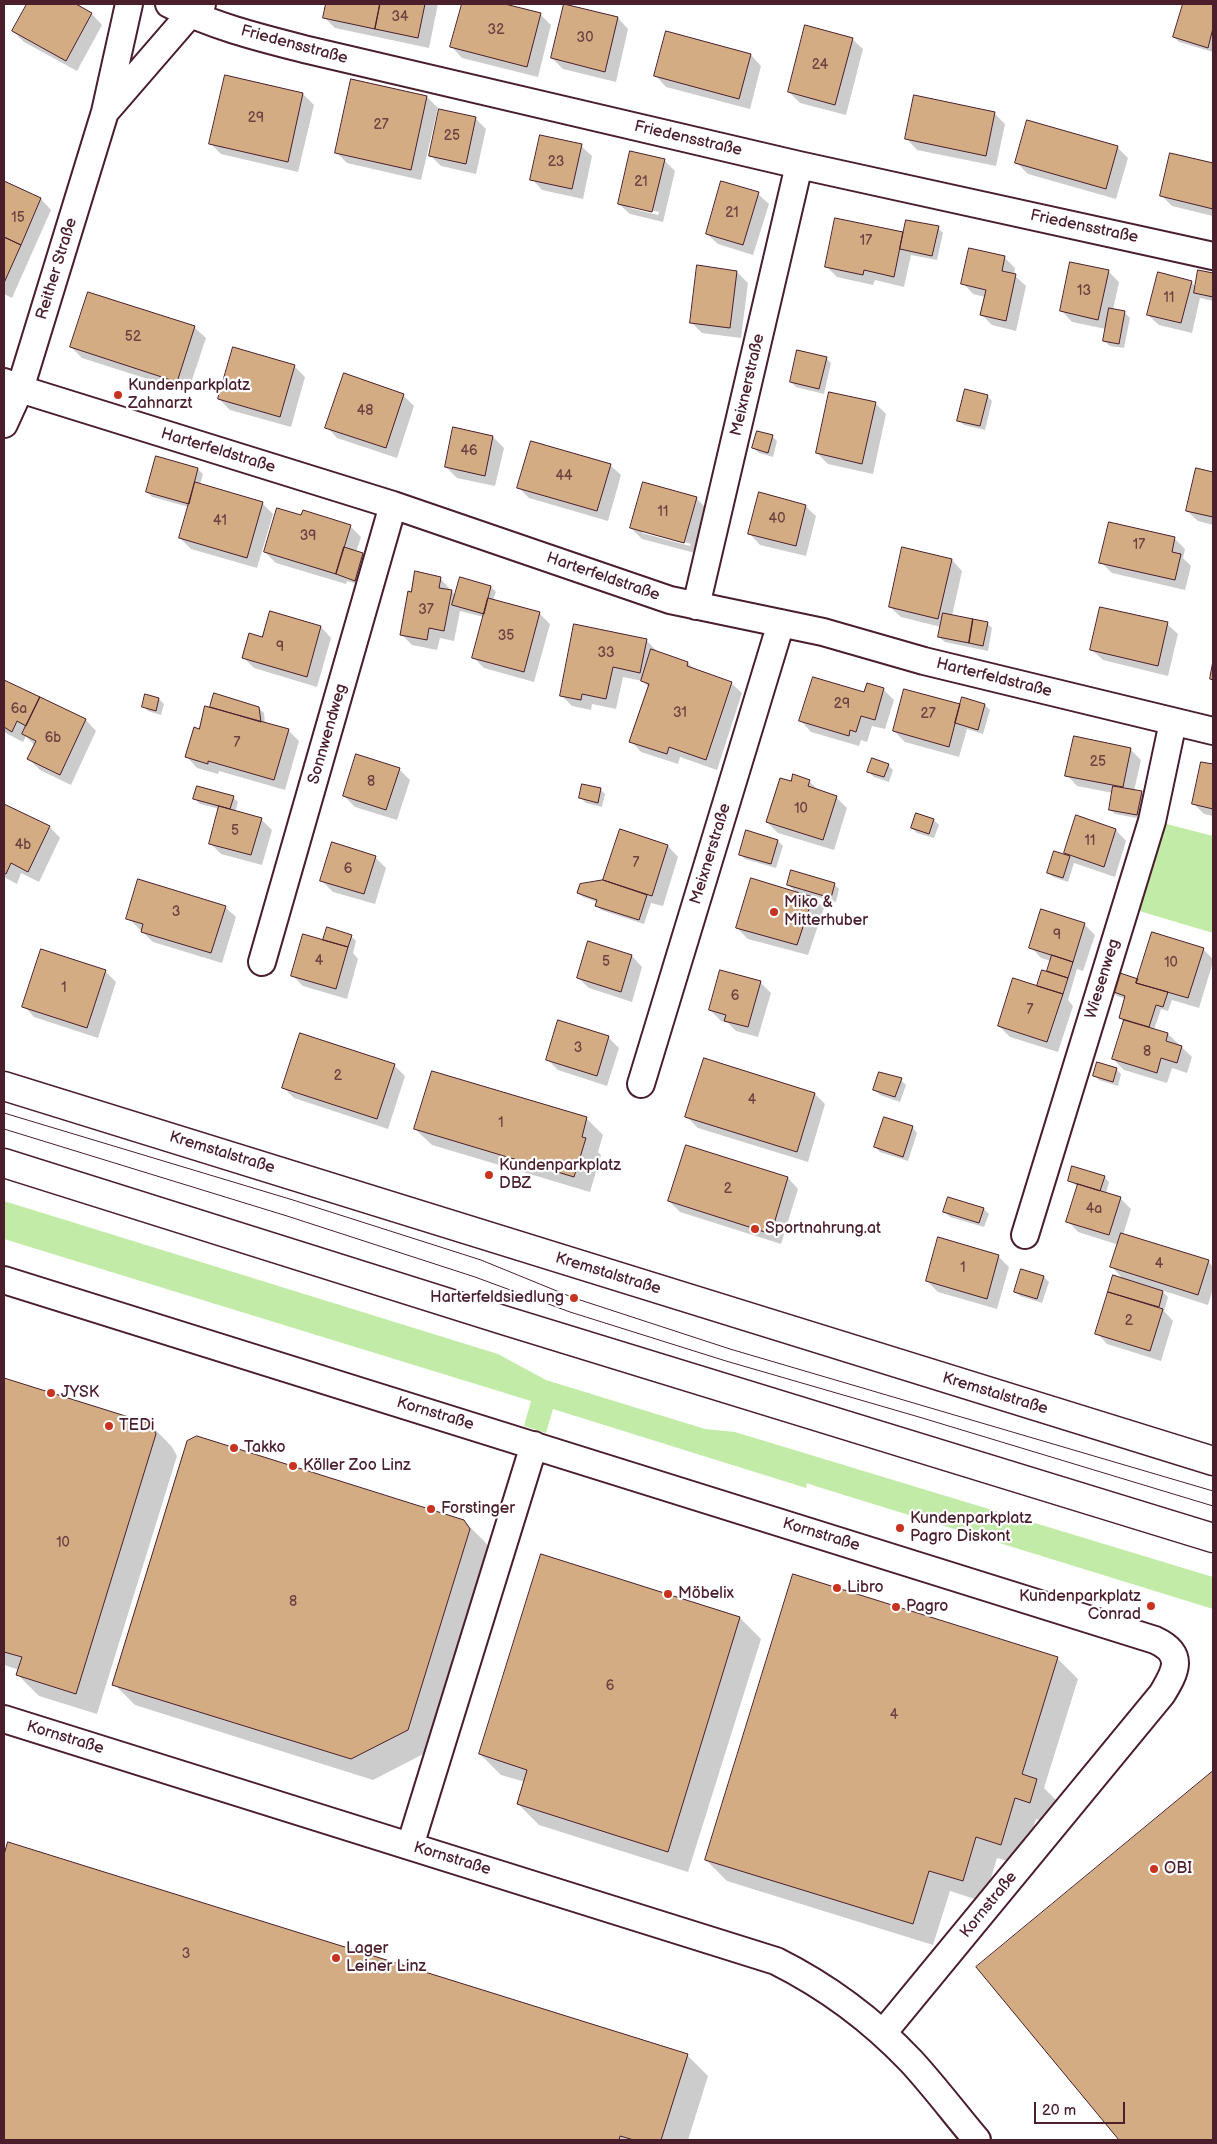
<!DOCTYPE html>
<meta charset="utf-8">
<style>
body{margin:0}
#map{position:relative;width:1217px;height:2144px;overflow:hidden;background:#fff;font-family:"Balsamiq Sans",sans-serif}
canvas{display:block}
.frame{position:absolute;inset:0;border:5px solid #4a1f2b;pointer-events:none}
.scale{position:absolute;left:1034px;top:2102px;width:91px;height:22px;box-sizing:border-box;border:2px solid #4a1f2b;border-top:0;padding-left:6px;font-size:15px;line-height:18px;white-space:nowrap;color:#4a1f2b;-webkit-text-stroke:4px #fff;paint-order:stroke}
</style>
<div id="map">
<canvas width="1217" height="2144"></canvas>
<div class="frame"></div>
<div class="scale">20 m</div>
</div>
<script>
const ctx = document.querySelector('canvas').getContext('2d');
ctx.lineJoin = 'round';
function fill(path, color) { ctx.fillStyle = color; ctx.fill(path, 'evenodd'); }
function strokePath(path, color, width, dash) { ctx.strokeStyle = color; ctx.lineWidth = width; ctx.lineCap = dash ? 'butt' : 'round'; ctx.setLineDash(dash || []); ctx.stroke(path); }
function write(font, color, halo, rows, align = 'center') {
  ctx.font = font + ' "Balsamiq Sans",sans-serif'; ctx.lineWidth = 4.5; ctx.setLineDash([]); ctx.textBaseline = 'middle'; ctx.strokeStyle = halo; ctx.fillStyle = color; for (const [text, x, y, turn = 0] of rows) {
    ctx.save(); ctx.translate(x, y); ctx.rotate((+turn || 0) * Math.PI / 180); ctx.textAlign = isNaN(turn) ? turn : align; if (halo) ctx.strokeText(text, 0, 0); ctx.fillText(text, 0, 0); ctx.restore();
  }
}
fill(new Path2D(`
 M1163,823L1213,836V933L1136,910Z
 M4,1201L498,1354L546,1380L705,1429L735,1432L1213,1577V1609L815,1486L807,1483L806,1488L553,1409L546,1433L524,1426L531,1401L4,1239Z`), '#c1eba7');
fill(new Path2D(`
 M28,4H73L92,14L102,25L77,71L24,42L13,31Z
 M327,4H438L429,48L335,28L325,18Z
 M463,4H500L540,14L551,25L538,77L462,58L452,47Z
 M1184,4H1213V52L1179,42L1174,37Z
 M618,18L628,29L616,82L563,69L552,58Z
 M852,39L863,49L846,115L800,103L789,92Z
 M751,55L761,66L750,109L666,87L656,76Z
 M352,81L427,97L438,108L421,180L347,163L336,152Z
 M303,94L314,105L298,172L221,154L210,143Z
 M994,113L1005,124L996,166L917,150L907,139Z
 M475,118L486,129L476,174L441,166L430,155Z
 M581,146L592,156L583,199L542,190L532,179Z
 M1117,147L1128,158L1116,199L1028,174L1017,163Z
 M1171,154L1213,165V216L1172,206L1161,195Z
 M664,160L675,171L663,222L630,214L619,204ZM630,206L659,212L658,215L630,208Z
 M4,183L41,199L51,210L12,298L4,294Z
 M758,194L769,204L753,255L718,244L707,234Z
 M938,228L943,233L937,260L911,255L904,287L875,280L873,285L837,277L826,266L902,233L904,235Z
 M1004,257L1015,268L1014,275L1026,286L1016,331L992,325L981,314L985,297L973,294L963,283Z
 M698,267L737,272L748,283L741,338L702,333L691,322Z
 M1108,271L1119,282L1113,310L1125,313L1130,318L1124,348L1110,346L1104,341L1106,329L1072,322L1062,311Z
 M1199,271L1213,274V301L1200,298L1192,333L1159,325L1148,315L1191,282L1196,287Z
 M89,293L195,328L206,338L188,392L82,358L71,347Z
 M826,358L831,363L824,394L796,387L791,382Z
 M294,366L305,377L291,427L230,410L219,399Z
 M403,395L414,406L397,458L337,438L327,427Z
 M987,396L992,401L985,430L964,425L959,420Z
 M875,403L886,414L873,474L828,464L817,453Z
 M772,436L777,441L773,457L759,453L754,448Z
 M493,437L504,448L495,486L457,478L446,467Z
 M610,465L621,475L608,521L529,498L519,488Z
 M198,469L203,474L200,485L262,503L273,514L257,568L191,549L180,538L189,507L152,497L147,492Z
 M1196,469L1213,473V525L1198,521L1187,511Z
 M696,498L707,509L695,553L642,539L631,528ZM642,530L691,544L690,546L642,533Z
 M805,506L816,516L806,556L760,545L750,534Z
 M302,517L350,526L361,537L356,552L363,554L368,559L360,585L347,581L346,584L276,563L265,552Z
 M1174,538L1185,549L1183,558L1191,566L1185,590L1112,573L1101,562Z
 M903,549L952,560L962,571L952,616L987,623L992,628L988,651L945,642L939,637L941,627L901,617L890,607Z
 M440,578L456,596L491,587L496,592L493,600L539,613L550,624L534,682L484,668L473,657L484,617L460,611L454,641L440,638L437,650L412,645L401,634L412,593Z
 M1167,624L1178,634L1168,676L1103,660L1092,650Z
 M321,627L331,638L317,687L254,668L243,657L263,639Z
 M646,640L657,651L688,663L695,670L731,683L742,693L717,770L680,757L678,764L641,752L631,741L649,688L643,681L623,677L616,709L592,704L591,710L572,706L561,695Z
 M4,681L86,720L96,731L71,785L40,770L29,759L34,745L26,736L23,742L4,732Z
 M883,689L894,700L885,729L872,726L867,742L861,740L859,746L811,732L801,721L865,694Z
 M215,695L259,708L264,713L265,724L288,730L299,741L285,790L219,771L218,774L197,768L187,757L211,708Z
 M159,699L164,704L161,715L148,711L143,706Z
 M985,705L990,710L983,734L967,729L959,757L905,742L894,731L959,706Z
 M1130,749L1141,760L1134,791L1141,792L1146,797L1142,819L1115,814L1110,809L1113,793L1077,786L1067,775Z
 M1202,763L1213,765V816L1204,814L1193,803Z
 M888,765L893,770L889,782L874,777L869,772Z
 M399,769L410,780L397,820L355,807L344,796Z
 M809,781L820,792L836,797L847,808L834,850L778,833L767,822L792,783Z
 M600,789L605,794L602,807L586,803L581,798Z
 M233,797L238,802L235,812L261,819L272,830L262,865L221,854L210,843L220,809L200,804L195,799Z
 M4,805L50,827L60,838L39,882L21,873L17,884L4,877Z
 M917,815L934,820L939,825L934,838L917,833L912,828Z
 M1116,830L1126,841L1115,877L1074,863L1068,882L1053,877L1048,872L1055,853L1070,858L1065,853Z
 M778,841L783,846L776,868L745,859L740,854Z
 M668,846L678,857L663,906L651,903L644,924L601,910L596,905L597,902L583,897L578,892L606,881L605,880Z
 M375,857L386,868L375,904L333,892L322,881Z
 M834,884L839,889L836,902L810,895L824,908L808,955L748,939L737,928L797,893L788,885Z
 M225,907L236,917L222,963L153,942L128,918Z
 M1084,924L1095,935L1083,971L1077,969L1068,1000L1073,1006L1058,1052L1010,1037L999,1026L1038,987L1048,972L1051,961L1041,958L1031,947Z
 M351,936L356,941L353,953L358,959L347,999L303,986L292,975L324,941Z
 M589,943L632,956L642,967L632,1002L589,988L578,978Z
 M1203,949L1213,959V962L1199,1008L1172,1000L1168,1011L1161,1009L1154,1030L1168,1034L1192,1057L1187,1073L1172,1068L1167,1083L1124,1070L1113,1059L1124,1022L1120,1018L1126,999L1117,996L1112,991Z
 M105,971L116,982L98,1038L34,1017L24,1006Z
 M760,982L771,993L758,1037L736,1031L728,1023L721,1021L710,1010Z
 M608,1037L619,1048L607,1086L558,1070L548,1060Z
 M394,1065L405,1076L388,1129L294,1098L283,1087Z
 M1116,1069L1121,1074L1118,1086L1099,1080L1094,1075Z
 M901,1080L906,1085L900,1102L880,1095L875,1090Z
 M815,1094L825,1104L808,1162L698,1128L687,1117Z
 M586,1118L603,1135L598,1152L601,1155L590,1192L432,1145L415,1129Z
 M912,1127L917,1133L908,1161L880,1152L875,1147Z
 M686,1146L788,1178L798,1189L781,1244L680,1212L669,1201Z
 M1104,1177L1109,1182L1106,1193L1120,1198L1131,1209L1123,1235L1208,1261L1213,1267V1289L1208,1305L1161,1290L1168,1297L1164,1311L1173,1321L1161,1361L1107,1344L1097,1333L1114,1277L1124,1280L1112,1267L1119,1245L1078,1232L1068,1221L1078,1187L1069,1180Z
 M984,1209L989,1214L984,1227L950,1217L945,1212Z
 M998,1256L1009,1267L997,1309L938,1292L927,1281Z
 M1044,1277L1049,1282L1042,1303L1020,1296L1015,1291Z
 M4,1380L151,1425L172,1447L177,1456L97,1714L39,1696L18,1675L19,1670L4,1665Z
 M464,1521L485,1542L491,1551L429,1751L373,1780L135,1705L114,1684Z
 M542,1556L740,1618L761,1639L688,1872L539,1825L518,1804L525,1782L501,1775L480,1754Z
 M1057,1658L1078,1679L1044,1788L1057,1801L1051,1823L1036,1819L1022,1865L997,1858L984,1902L950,1891L933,1945L727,1881L706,1860Z
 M1213,1772V2140H1121L978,1967Z
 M8,1844L687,2055L708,2076L688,2140H4V1859Z`), '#0003');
const building = new Path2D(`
 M27,4H76L92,13L66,61L12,31Z
 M326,4H380L375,29L323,18Z
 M380,4H425L418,38L375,29Z
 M462,4H505L541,13L527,67L450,47Z
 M564,4L618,17L605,72L551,58Z
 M1183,4H1213V28L1208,48L1173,37Z
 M805,25L853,38L835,105L788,92Z
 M666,31L751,54L739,99L654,76Z
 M225,75L303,93L288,162L209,144Z
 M351,79L427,96L411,170L335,153Z
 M914,95L995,112L986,156L905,139Z
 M439,109L476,117L466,164L429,156Z
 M1027,120L1118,146L1106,189L1015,163Z
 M540,135L582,144L572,189L530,180Z
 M630,151L665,159L652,212L618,204Z
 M1170,153L1213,163V209L1160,196Z
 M4,181L41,198L21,245L4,237Z
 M721,181L759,192L743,245L706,234Z
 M835,218L903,232L894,277L864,270L863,275L825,267Z
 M906,220L939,226L932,256L900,249Z
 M4,237L21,245L4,283Z
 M969,248L1005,256L1002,271L1016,274L1006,321L980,315L986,290L961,284Z
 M1070,262L1109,270L1098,320L1060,311Z
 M697,265L737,271L730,328L690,323Z
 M1198,270L1213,273V297L1194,293Z
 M1158,272L1192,281L1181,323L1147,315Z
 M88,292L195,326L177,382L70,347Z
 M1109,308L1125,311L1119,344L1103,341Z
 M233,347L295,365L280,417L218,399Z
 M797,350L827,357L819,389L790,382Z
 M344,373L404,394L386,448L325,428Z
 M965,389L988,395L980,426L957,421Z
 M829,392L876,402L862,464L816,453Z
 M453,427L493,436L485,476L445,467Z
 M757,431L773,435L768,453L752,448Z
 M531,441L611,464L597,511L517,488Z
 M156,456L198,468L189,504L146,492Z
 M1196,468L1213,472V517L1186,511Z
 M195,482L263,502L247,558L179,538Z
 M643,482L697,497L684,543L630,528Z
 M759,492L806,505L796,546L748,534Z
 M277,508L301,515L303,510L351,525L336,574L264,552Z
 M1109,522L1175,537L1172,552L1181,554L1175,580L1099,563Z
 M344,547L363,553L355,581L336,574Z
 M902,547L952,559L938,619L889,607Z
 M415,571L441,577L439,588L452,590L444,631L429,628L427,640L400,635L408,591L411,592Z
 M460,577L491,586L484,614L452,605Z
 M488,598L540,612L524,672L472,658Z
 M1100,607L1168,622L1158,666L1090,650Z
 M270,611L321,626L307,677L242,658L249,633L262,637Z
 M943,613L973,619L969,643L938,637Z
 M973,619L988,622L983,646L969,643Z
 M574,624L647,639L640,673L613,667L606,699L582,694L581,700L560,696Z
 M651,649L688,662L687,666L732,682L706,760L669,747L667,754L629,742L649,684L641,681Z
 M1213,661V680L1210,679Z
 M813,677L864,692L867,683L884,688L875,720L861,716L856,732L850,730L849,736L799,721Z
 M4,680L40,697L26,726L17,721L12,732L4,727Z
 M904,689L960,704L949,747L893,731Z
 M214,693L259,707L261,722L210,707Z
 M145,694L159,698L156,711L142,707Z
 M40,697L86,719L60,775L27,759L36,741L22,734Z
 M962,697L985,704L978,730L955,723Z
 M205,706L289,729L274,780L208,761V764L185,757L194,727L199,729Z
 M1074,736L1131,748L1123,787L1065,776Z
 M356,754L400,768L386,810L343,796Z
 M872,758L889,764L884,777L867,772Z
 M1201,762L1213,764V809L1192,804Z
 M793,774L810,780L808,786L837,796L823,840L766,822L780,778L791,781Z
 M582,784L601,788L598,803L579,798Z
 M197,786L234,796L230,809L193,799Z
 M1113,786L1142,791L1137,815L1109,810Z
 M4,804L50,826L28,872L11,863L6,874L4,873Z
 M219,806L262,818L251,855L209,844Z
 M916,813L934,819L929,834L911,828Z
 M1076,815L1116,829L1104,867L1064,853Z
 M620,829L668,845L652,896L603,880Z
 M746,830L778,840L771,864L739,855Z
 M332,842L376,856L364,894L320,881Z
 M1054,851L1070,856L1063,878L1047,873Z
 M791,870L835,883L831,898L787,885Z
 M751,878L813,897L797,945L736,928Z
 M138,879L226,906L211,953L141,932L143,924L126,919Z
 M603,880L647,895L639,920L595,906L597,900L577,893L580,884Z
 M1041,909L1085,923L1073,962L1029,948Z
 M327,927L352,935L348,947L323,940Z
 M1152,932L1204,948L1188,998L1136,983Z
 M303,934L348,947L336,989L291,976Z
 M588,941L632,955L621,992L577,978Z
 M41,949L106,970L87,1028L22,1007Z
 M1052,955L1073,962L1068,978L1047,971Z
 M720,970L761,981L748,1027L724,1021L726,1015L709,1010Z
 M1042,970L1068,978L1063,994L1037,986Z
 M1117,972L1138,979L1136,983L1168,992L1163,1007L1156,1005L1149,1027L1119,1018L1125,996L1111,991Z
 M1013,978L1063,994L1047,1042L998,1026Z
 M558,1020L609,1036L597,1076L546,1060Z
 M1124,1020L1168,1033L1166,1041L1182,1046L1177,1063L1161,1058L1157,1073L1112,1059Z
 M300,1033L395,1064L377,1119L282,1088Z
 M704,1058L815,1093L797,1152L685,1117Z
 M1097,1062L1117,1068L1113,1082L1093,1076Z
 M432,1071L587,1117L582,1137L586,1138L574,1177L414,1129Z
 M879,1072L902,1078L895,1097L873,1090Z
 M884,1117L913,1126L903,1157L874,1147Z
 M686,1145L788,1177L771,1234L668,1201Z
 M1072,1166L1105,1176L1100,1191L1068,1181Z
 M1078,1184L1121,1197L1109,1235L1066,1222Z
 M948,1197L984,1208L979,1223L943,1212Z
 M1121,1233L1209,1260L1198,1295L1110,1267Z
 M938,1237L999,1255L987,1299L926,1281Z
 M1021,1269L1044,1276L1037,1299L1014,1292Z
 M1113,1275L1163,1291L1159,1307L1108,1292Z
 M1108,1292L1163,1309L1150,1351L1095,1334Z
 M4,1378L151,1424L156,1434L76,1694L16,1675L22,1657L4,1652Z
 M197,1436L464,1520L470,1529L408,1730L351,1759L112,1685L187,1441Z
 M541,1554L740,1617L668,1852L517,1804L527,1770L479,1754Z
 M793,1574L1058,1657L1022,1774L1037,1779L1030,1803L1015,1798L1001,1845L976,1837L963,1881L929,1871L913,1924L705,1860Z
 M1213,1771V2140H1119L976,1967Z
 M8,1842L688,2054L661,2140H634L620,2136L619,2140H4V1855Z`);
fill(building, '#d3ac84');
strokePath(building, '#4a1f2b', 1);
const minor = new Path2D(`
 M169,4C212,26 261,38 308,50L799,165L1213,256
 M107,110L190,14L202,4
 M4,382L20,389L393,505L670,600L823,632L924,661L1213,731
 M4,424L20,389L105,112L129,4
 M696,606L799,165
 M262,962L393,505
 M641,1084L781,623
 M1025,1235L1152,821L1173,722
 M4,1280L1155,1640C1185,1654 1176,1671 1162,1694L883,2033
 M4,1719L776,1961C826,1986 872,2020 911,2061C934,2086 955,2114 977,2140
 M410,1846L534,1445`);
const primary = new Path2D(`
 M4,1086L1213,1461
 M4,1163L503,1320L1213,1538`);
strokePath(minor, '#4a1f2b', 30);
strokePath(primary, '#4a1f2b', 31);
strokePath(minor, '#fff', 26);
strokePath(primary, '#fff', 28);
strokePath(new Path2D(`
 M4,1113L293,1200L481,1260L574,1298L730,1349L1213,1491
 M4,1129L287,1216L475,1277L570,1312L726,1361L919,1417L1213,1506`), '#4a1f2b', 1);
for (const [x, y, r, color] of [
 [118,395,5,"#c8321e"],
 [774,912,5,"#c8321e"],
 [489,1175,5,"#c8321e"],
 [755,1229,5,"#c8321e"],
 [574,1298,5,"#c8321e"],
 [51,1393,5,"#c8321e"],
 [109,1426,5,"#c8321e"],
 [234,1448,5,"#c8321e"],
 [293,1466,5,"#c8321e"],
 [431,1509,5,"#c8321e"],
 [900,1528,5,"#c8321e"],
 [837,1588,5,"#c8321e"],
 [668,1594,5,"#c8321e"],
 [1151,1606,5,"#c8321e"],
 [896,1607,5,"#c8321e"],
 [1154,1869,5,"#c8321e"],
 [336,1958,5,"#c8321e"]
]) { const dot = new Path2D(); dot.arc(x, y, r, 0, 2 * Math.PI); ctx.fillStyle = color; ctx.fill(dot); strokePath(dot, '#fff', 2); }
write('14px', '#6c4241', null, [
 ["34",400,17],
 ["32",496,30],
 ["30",585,38],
 ["24",820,65],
 ["29",256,118],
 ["27",381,125],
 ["25",452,136],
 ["23",556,162],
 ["21",641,182],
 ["21",732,213],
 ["15",18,218],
 ["17",866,241],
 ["13",1084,291],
 ["11",1169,298],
 ["52",133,337],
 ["48",365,411],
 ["46",469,451],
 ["44",564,476],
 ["11",663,512],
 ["40",777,519],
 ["41",220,521],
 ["39",308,536],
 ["17",1139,545],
 ["37",426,610],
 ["35",506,636],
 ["9",280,647],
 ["33",606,653],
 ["29",842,704],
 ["6a",19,709],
 ["31",680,713],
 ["27",928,714],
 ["6b",53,738],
 ["7",237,743],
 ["25",1098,762],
 ["8",371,782],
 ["10",801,809],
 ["5",235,831],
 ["11",1090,841],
 ["4b",23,845],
 ["7",636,863],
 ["6",348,869],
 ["3",176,912],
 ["9",1057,935],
 ["4",319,961],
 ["5",606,962],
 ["10",1171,963],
 ["1",64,988],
 ["6",735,996],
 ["7",1030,1010],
 ["3",578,1048],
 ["8",1147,1052],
 ["2",338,1076],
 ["4",752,1100],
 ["1",501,1123],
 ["2",728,1189],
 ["4a",1094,1209],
 ["4",1159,1264],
 ["1",963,1268],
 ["2",1129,1321],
 ["10",63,1543],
 ["8",293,1602],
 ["6",610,1686],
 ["4",894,1715],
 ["3",186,1954]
]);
write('16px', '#4a1f2b', '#fff', [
 ["Friedensstraße",294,45,15],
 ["Friedensstraße",688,139,13],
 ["Friedensstraße",1084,227,12],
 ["Reither Straße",57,269,-73],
 ["Meixnerstraße",748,385,-77],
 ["Harterfeldstraße",218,451,17],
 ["Harterfeldstraße",603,577,19],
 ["Harterfeldstraße",994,678,14],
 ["Sonnwendweg",328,734,-74],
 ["Meixnerstraße",711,854,-73],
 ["Wiesenweg",1103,979,-73],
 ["Kremstalstraße",222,1153,17],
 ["Kremstalstraße",608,1274,17],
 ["Kremstalstraße",995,1394,17],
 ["Kornstraße",435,1414,17],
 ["Kornstraße",821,1535,17],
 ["Kornstraße",65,1738,17],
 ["Kornstraße",452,1859,17],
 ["Kornstraße",989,1905,-51]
]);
write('16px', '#4a1f2b', '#fff', [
 ["Kundenparkplatz",128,386],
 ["Zahnarzt",128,404],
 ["Miko &",784,903],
 ["Mitterhuber",784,921],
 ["Kundenparkplatz",499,1166],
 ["DBZ",499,1184],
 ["Sportnahrung.at",765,1229],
 ["Harterfeldsiedlung",564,1298,"right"],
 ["JYSK",61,1393],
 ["TEDi",119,1426],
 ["Takko",244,1448],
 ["Köller Zoo Linz",303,1466],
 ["Forstinger",441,1509],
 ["Kundenparkplatz",910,1519],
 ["Pagro Diskont",910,1537],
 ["Libro",847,1588],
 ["Möbelix",678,1594],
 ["Kundenparkplatz",1141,1597,"right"],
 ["Conrad",1141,1615,"right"],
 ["Pagro",906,1607],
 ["OBI",1164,1869],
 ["Lager",346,1949],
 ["Leiner Linz",346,1967]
], 'left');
</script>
